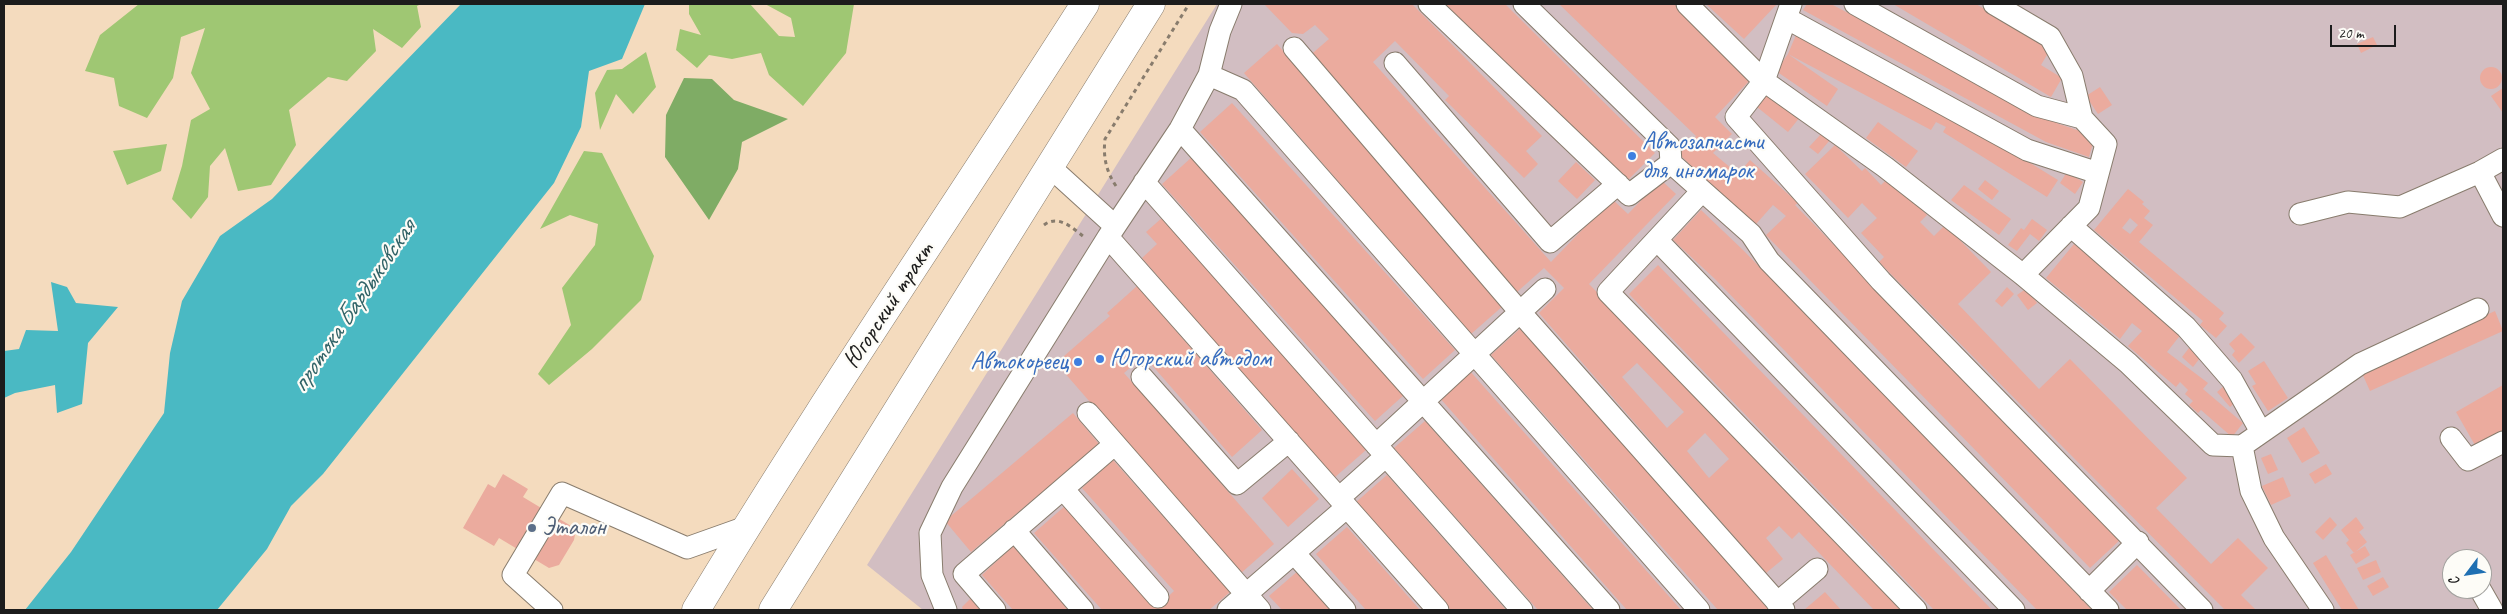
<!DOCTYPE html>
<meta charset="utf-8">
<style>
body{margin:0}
#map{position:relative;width:2507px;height:614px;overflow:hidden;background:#f4dbbe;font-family:Caveat,sans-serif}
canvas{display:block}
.frame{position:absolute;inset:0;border:5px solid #1c1c1c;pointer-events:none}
.north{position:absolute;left:2442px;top:549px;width:50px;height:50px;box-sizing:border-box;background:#fdfcf7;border:1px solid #a3a29f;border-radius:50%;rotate:239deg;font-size:14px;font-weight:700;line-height:20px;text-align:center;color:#1c1c1c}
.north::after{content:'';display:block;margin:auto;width:18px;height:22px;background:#1f6fb2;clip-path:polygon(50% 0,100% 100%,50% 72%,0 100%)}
.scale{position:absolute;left:2330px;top:25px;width:66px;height:22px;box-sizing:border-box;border:2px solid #1c1c1c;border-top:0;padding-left:6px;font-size:15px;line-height:18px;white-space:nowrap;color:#1c1c1c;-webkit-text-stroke:4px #fdfcf7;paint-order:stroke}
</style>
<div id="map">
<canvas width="2507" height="614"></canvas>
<div class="frame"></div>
<div class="north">С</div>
<div class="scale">20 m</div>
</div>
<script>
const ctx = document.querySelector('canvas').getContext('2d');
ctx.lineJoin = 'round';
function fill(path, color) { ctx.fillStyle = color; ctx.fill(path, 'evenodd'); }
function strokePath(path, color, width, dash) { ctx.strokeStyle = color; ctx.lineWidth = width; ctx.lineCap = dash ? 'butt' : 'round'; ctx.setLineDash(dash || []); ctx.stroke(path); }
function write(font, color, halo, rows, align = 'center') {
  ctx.font = font + ' Caveat,sans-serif'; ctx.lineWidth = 4.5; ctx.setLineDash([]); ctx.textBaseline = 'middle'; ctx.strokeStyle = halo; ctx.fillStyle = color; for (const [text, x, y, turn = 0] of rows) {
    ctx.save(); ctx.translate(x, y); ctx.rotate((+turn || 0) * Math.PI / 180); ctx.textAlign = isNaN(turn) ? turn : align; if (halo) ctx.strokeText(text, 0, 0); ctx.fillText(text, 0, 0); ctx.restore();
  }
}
fill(new Path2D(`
 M1217,4H2503V610H923L867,565ZM2452,559H2482V589H2452Z`), '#d2bec2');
fill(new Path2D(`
 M139,4H421L417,6L421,27L402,48L373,29L376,51L347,81L328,77L289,110L296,145L271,185L238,191L225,148L210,166L208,197L191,219L172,199L182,166L191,120L210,109L191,73L205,28L181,37L173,78L147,118L119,106L114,78L85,71L100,35Z
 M689,4H750L779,36L795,37L791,18L765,4H854L846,53L803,106L769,75L761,53L732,59L709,55L697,68L676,50L680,29L701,35L689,14Z
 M646,52L656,87L633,114L616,94L600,130L595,93L607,70L622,69Z
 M167,144L161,171L127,185L113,151Z
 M584,151L602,153L654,256L641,300L592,349L549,385L538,374L571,325L562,288L595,245L598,224L570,215L540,229Z`), '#9fc773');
fill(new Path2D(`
 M684,78L712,79L734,100L788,119L742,142L738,169L709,220L665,157L666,115Z`), '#7fac65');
fill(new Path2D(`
 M461,4H645L622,59L589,71L581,127L554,183L323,474L291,506L267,549L217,610H25L71,552L164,413L170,353L182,301L220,236L272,199Z
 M51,282L67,287L76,303L118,307L88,343L82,404L57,413L55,385L15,393L4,398V351L19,349L26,330L58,331Z`), '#4ab9c3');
fill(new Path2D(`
 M1264,4H1412L1542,136L1526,151L1538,164L1524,178L1445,100L1449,96L1395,41L1373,62L1551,262L1612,199L1628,214L1661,180L1676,194L1589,284L1902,610H1874L1799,532L1792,539L1779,526L1766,538L1783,559L1766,573L1539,313L1564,288L1544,268L1517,292L1307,58L1329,39L1315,25L1303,34L1292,33ZM1637,363L1684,412L1667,428L1622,377ZM1705,433L1729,459L1709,478L1687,451Z
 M1445,4H1505L1655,153L1625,183Z
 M1559,4H1674L1751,79L1715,117L1732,134L1713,153L1738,174L1750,160L1798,203L1795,205L2121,539L2090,568L1766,235L1786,216L1773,205L1756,224L1710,184L1679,154L1696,136Z
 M1706,4H1775L1776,5L1744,39Z
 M1807,4H1831L2059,124L2095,136L2089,157L2046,142L1803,10Z
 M1893,4H1976L2051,48L2041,65L2062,78L2051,97Z
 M1796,35L1935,105L2058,180L2047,197L1943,132L1946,127L1936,122L1931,130L1788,54Z
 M2373,37L2377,45L2361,53L2357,44Z
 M1277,44L1504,305L1471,334L1244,73Z
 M1788,54L1838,89L1827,106L1776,71Z
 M2480 78a11 11 0 1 1 22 0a11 11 0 1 1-22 0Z
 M2100,87L2112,105L2098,114L2086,96Z
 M2503,88V113L2491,96Z
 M1768,92L1800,117L1788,132L1757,107Z
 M1232,103L1455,350L1423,379L1200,132Z
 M1878,122L1918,151L1906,167L1866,138Z
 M1822,133L1830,140L1818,154L1809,147Z
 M1835,145L1862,171L1865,168L1881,185L1887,179L1901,194L1904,191L1927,215L1920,222L1934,236L1945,225L1991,272L1958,304L2039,389L2070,359L2187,478L2156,508L2211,564L2238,538L2268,568L2241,595L2256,610H2225L1879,262L1884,257L1861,233L1877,218L1862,203L1848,218L1805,174Z
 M1192,157L1405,394L1375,421L1162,184Z
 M1576,162L1595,180L1577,199L1558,181Z
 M2067,172L2083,182L2075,194L2060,183Z
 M1985,180L1999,191L1992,200L1978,189Z
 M1964,185L2011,219L1999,235L1951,200Z
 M2128,189L2144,202L2142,204L2150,211L2144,218L2153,225L2139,242L2224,313L2219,319L2227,326L2216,338L2200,325L2203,321L2094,230ZM2130,218L2138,225L2130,234L2122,228Z
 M1701,210L1743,250L2092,610H2037L1715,279L1673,240Z
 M1163,217L1366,450L1334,478L1142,258L1157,244L1146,232Z
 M2032,219L2047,230L2039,241L2030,234L2017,251L2008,245L2021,228L2024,230Z
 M2074,244L2182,333L2167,352L2208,383L2203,389L2243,423L2232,437L2201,410L2198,413L2189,405L2193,401L2185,394L2188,390L2180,382L2176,387L2128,346L2142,331L2132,323L2120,339L2046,278Z
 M1658,265L1992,610H1934L1629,294Z
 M1137,286L1262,430L1232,457L1144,356L1124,373L1274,544L1240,574L1056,363L1110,316L1107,313Z
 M2007,287L2014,294L2002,307L1995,301Z
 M2027,288L2037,303L2028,310L2017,295Z
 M2495,311L2503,331L2370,391L2361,371Z
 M1522,327L1774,610H1718L1491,355Z
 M2241,333L2255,347L2239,363L2232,355L2235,351L2229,344Z
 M2189,348L2200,358L2193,367L2182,357Z
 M2264,361L2288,398L2268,411L2252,386L2256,384L2248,371Z
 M1469,370L1681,610H1627L1439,397Z
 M2225,385L2238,400L2230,407L2217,392Z
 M2503,385V432L2476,447L2456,412Z
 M1073,413L1099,444L971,552L945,521Z
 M1425,421L1593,610H1538L1394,448Z
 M2304,427L2320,453L2302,463L2287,438Z
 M2271,454L2278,470L2268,474L2261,458Z
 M1113,460L1230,592L1209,610H1102L1034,533L1065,506L1156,608L1174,591L1082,488Z
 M2326,464L2332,474L2315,484L2309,474Z
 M1292,469L1319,499L1288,527L1262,498Z
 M503,474L528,489L523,497L576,529L574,540L559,565L549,568L499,538L494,546L463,528L488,484L495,488Z
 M1387,475L1506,610H1451L1355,503Z
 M2283,477L2291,496L2271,505L2262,486Z
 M2330,517L2337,525L2323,540L2315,532Z
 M2356,517L2364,528L2359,532L2367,542L2354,553L2346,543L2349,540L2341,530Z
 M1347,527L1420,610H1366L1316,554Z
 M1013,546L1071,610H1013L982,575Z
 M2365,546L2370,555L2356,564L2350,555Z
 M2326,555L2359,610H2342L2313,563Z
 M2376,560L2381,572L2363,580L2357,568Z
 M2137,565L2181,610H2127L2109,592Z
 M1299,570L1334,610H1282L1269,596Z
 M2383,577L2389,587L2373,596L2367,586Z
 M1825,592L1841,610H1804Z
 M974,595L987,610H963L962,607Z`), '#ebab9e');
const minor = new Path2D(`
 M1429,4L1629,195L1671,163
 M1524,4L1670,147L1671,163L1751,234L1769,261L2108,610
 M1687,4L1764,81L1885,167L2023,275L2128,363L2213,445L2242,446L2360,364L2478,309
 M1791,4L1764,81L1736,117L1881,281L2202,610
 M1855,4L2037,106L2082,118
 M1994,4L2050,37L2072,76L2082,118L2106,144L2089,208L2023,275
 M1786,18L2027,150L2098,173
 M1294,48L1520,312L1784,610
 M1395,63L1550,242L1618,184
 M1209,75L1243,90L1699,610
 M1180,129L1609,610
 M1049,166L1115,226
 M2480,172L2503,216
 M1144,182L1522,610
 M1702,191L1608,292L1916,610
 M2300,214L2348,202L2400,207L2480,172L2503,159
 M2071,226L2186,327L2232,380L2261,432
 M1108,237L1438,610
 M1657,240L2014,610
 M1142,377L1237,484L1289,441
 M1088,413L1260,610
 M2451,438L2468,460L2503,442
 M1376,445L1545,289
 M2242,446L2251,491L2274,538L2323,610
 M1063,489L1158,597
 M1339,498L1386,456
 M1014,530L1083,610
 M1294,553L1345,610
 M2480,589L2492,610
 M2089,591L2138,542
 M1777,603L1817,569
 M552,610L513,575L562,493L687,548L746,527
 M946,610L932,575L930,533L952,487L1108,237L1180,129L1209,75L1220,31L1231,4
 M995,610L964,574L1115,444
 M1228,610L1347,507`);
const major = new Path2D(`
 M696,610C820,404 956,206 1085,4
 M773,610L1151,4`);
strokePath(minor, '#887c6d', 23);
strokePath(major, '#887c6d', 29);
strokePath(new Path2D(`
 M1116,186C1106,171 1103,157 1105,139L1189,4
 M1044,225C1058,214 1073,228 1084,237`), '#887c6d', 3, [4, 4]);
strokePath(minor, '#fff', 21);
strokePath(major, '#fff', 28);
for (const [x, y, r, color] of [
 [1632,156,5,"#3f7fe0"],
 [1100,359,5,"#3f7fe0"],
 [1078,362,5,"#3f7fe0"],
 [532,528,5,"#5c6f8a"]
]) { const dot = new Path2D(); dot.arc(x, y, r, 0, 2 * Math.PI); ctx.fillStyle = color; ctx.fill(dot); strokePath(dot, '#fdfcf7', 2); }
write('25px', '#366cbe', '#fdfcf7', [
 ["Автозапчасти",1642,142],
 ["для иномарок",1642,171],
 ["Югорский автодом",1110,359],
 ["Автокореец",1068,362,"right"]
], 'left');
write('25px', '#1c1c1c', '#fdfcf7', [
 ["Югорский тракт",889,306,-57]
]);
write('25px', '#4e5e75', '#fdfcf7', [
 ["Эталон",542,528]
], 'left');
write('italic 26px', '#316367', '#fdfcf7', [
 ["протока Бардыковская",354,307,-56]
]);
</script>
